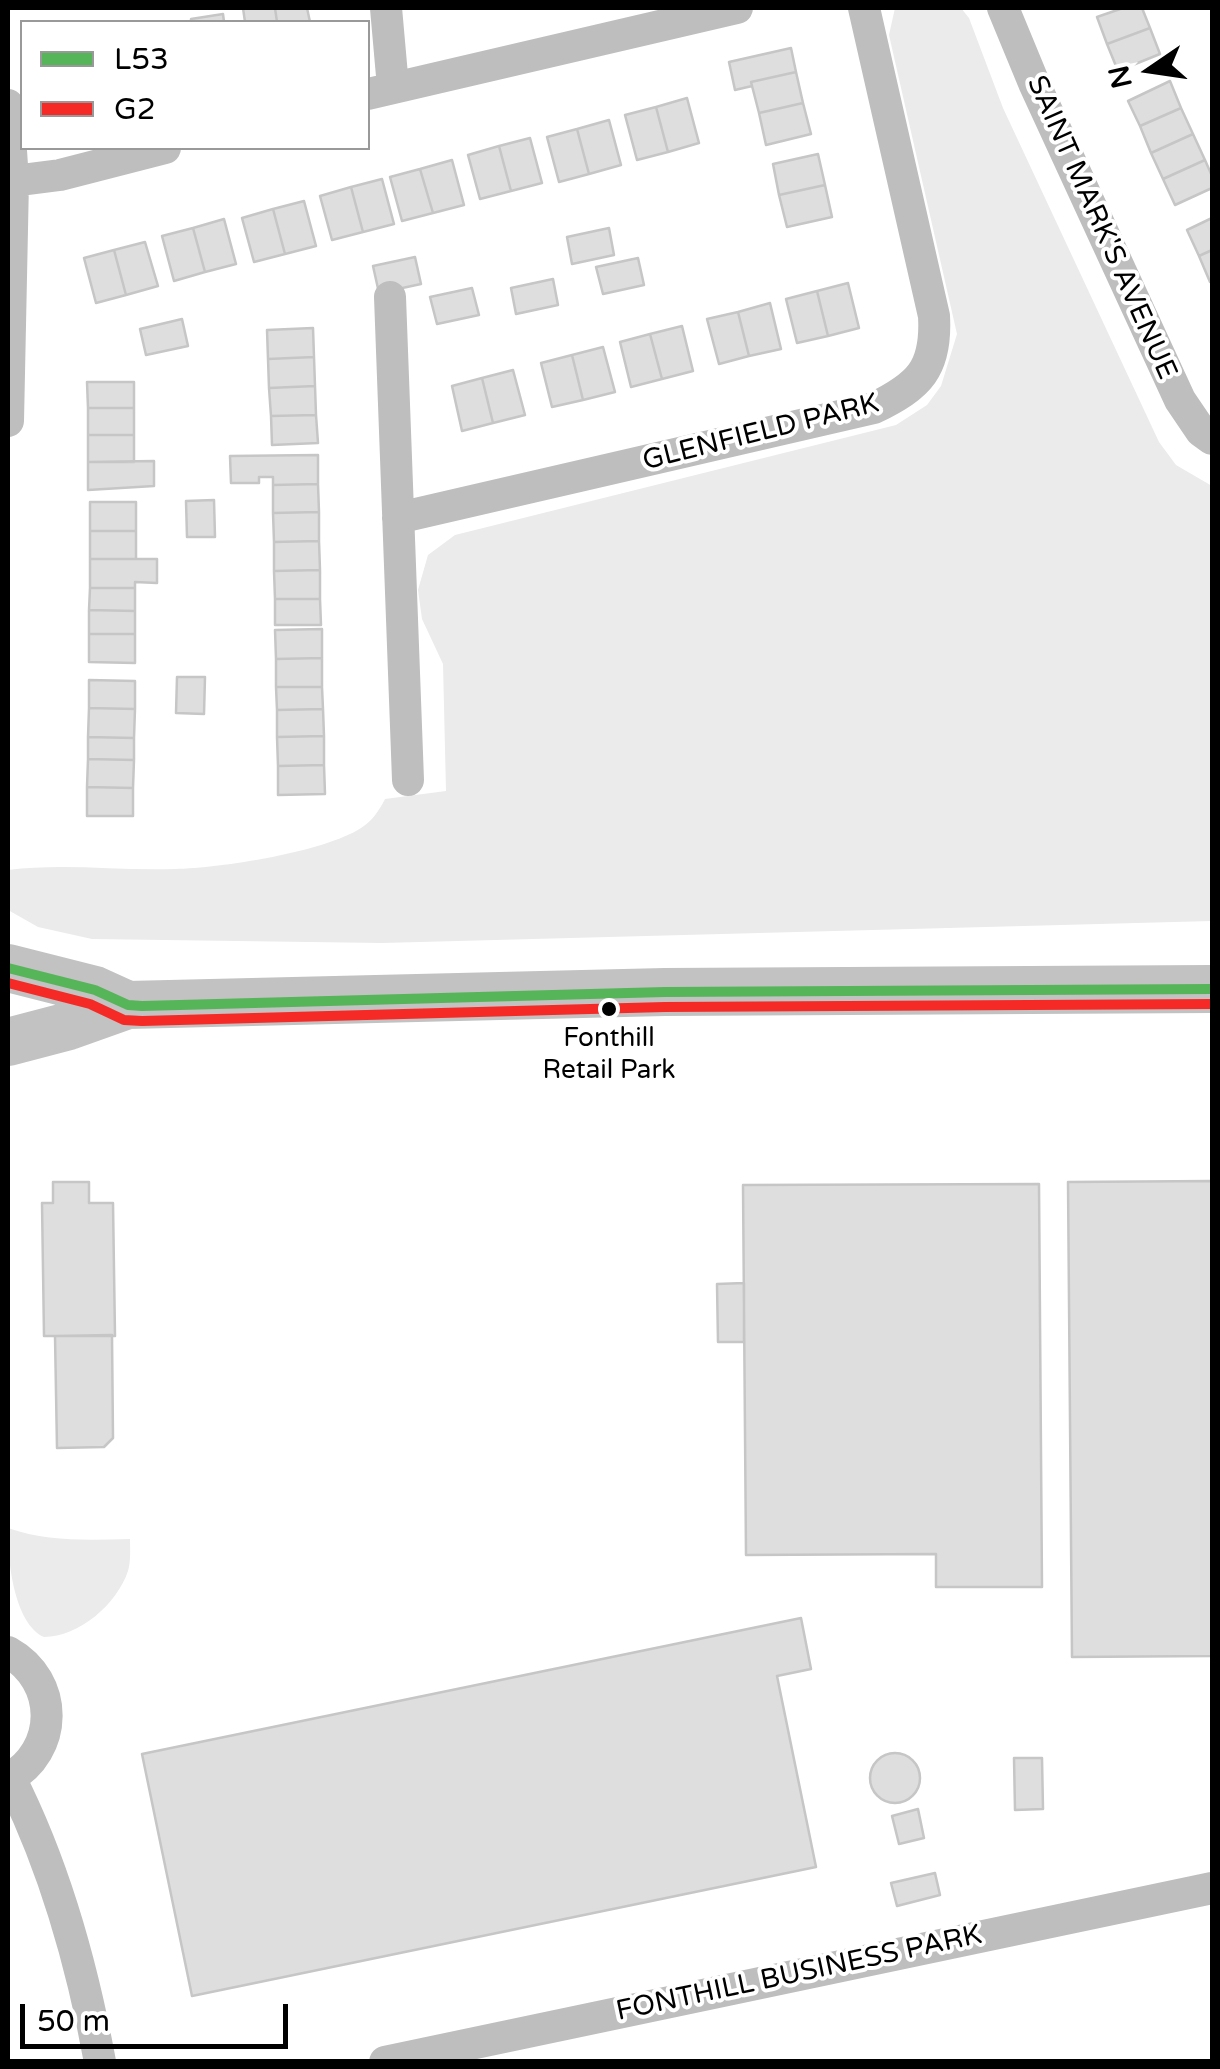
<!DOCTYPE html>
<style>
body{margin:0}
#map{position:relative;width:1220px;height:2069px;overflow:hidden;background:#fff;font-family:"Varela Round",sans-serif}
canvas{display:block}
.frame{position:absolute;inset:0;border:10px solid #000;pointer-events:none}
.legend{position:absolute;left:20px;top:20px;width:350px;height:130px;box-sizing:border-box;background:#fff;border:2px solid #999;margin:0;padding:12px 18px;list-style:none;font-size:30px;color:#000}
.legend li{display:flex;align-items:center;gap:20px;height:50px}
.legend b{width:50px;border:2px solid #999}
.north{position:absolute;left:1100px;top:20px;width:100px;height:100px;-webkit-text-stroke:8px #fff;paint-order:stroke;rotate:257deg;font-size:28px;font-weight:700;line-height:40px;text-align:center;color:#000}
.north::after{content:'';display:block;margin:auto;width:35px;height:45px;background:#000;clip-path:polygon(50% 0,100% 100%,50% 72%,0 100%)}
.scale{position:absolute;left:20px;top:2004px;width:268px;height:45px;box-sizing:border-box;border:5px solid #000;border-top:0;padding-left:12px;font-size:30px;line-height:35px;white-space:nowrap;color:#000;-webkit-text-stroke:8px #fff;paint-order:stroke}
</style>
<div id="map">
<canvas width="1220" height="2069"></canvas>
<div class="frame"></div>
<ul class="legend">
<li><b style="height:12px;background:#56b559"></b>L53</li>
<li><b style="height:12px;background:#f52a26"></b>G2</li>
</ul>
<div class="north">N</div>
<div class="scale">50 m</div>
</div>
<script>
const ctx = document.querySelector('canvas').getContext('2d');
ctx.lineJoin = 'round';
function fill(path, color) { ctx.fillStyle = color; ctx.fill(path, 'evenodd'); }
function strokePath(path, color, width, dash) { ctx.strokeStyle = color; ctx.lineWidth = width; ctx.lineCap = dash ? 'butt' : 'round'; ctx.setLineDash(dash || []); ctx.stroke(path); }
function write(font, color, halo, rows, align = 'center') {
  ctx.font = font + ' "Varela Round",sans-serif'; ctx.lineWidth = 8; ctx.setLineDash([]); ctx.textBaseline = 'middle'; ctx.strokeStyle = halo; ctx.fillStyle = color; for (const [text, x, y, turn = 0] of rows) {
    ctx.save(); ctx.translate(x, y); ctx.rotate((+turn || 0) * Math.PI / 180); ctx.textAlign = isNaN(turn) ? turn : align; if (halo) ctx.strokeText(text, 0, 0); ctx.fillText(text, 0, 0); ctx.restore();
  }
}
fill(new Path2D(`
 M895,8H961L969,18L1003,108L1159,442L1176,465L1212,486V921L382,943L92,939L38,927L8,910V870C64,863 119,871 175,869C221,868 324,852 361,828C372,821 379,811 385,799L446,791L443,664L422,619L418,590L428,555L455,535L896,425L927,405L941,386L957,334L889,35Z
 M8,1528C48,1542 88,1540 130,1539C130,1549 131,1561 128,1571C117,1604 79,1637 44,1637C14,1624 7,1558 8,1528Z`), '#ebebeb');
const building = new Path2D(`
 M243,8H275L277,22H245Z
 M275,8H307L310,22H277Z
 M1123,8H1142L1150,28L1107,44L1097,17Z
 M223,14L224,22H191V19Z
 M1150,28L1160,54L1118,71L1107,44Z
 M791,48L796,72L751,82L752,86L735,90L729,62Z
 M796,72L803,103L759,113L751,82Z
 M1170,81L1181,108L1140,126L1128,101Z
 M687,98L699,143L668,152L656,107Z
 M803,103L811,134L766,145L759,113Z
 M656,107L668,152L637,160L625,115Z
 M1181,108L1193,134L1151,153L1140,126Z
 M609,120L621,165L589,174L577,129Z
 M577,129L589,174L559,182L547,137Z
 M1193,134L1205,160L1163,179L1151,153Z
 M530,138L542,183L511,191L499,146Z
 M499,146L511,191L480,199L468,155Z
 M818,154L825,185L779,195L773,164Z
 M452,160L464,205L433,213L420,169Z
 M1205,160L1212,176V188L1175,205L1163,179Z
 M420,169L433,213L402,221L390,177Z
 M382,179L394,224L363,232L351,187Z
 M825,185L832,217L787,227L779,195Z
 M351,187L363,232L332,240L320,196Z
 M304,201L316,246L285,254L273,209Z
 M273,209L285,254L254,262L242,218Z
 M1212,218V250L1199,256L1187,230Z
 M224,219L236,264L205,272L193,228Z
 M193,228L205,272L174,281L162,236Z
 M609,228L614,255L572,264L567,237Z
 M145,242L158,286L126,295L114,250Z
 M114,250L126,295L96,303L84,258Z
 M1212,250V282H1210L1199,256Z
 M415,257L421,284L379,293L373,266Z
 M638,258L644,285L603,294L596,267Z
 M553,279L558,305L516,314L511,288Z
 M848,283L859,328L828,336L817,291Z
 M472,288L479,315L437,324L430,297Z
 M817,291L828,336L797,343L786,299Z
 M770,303L781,349L749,356L738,312Z
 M738,312L749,356L719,364L707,319Z
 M182,319L188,346L146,355L140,329Z
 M682,326L693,371L662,379L650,334Z
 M313,328L314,357L268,359L267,330Z
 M650,334L662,379L631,387L620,342Z
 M603,347L615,392L583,400L572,355Z
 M572,355L583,400L552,407L541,363Z
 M314,357L315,386L269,388L268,359Z
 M513,370L525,415L493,423L482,378Z
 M482,378L493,423L462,431L452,386Z
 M87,382H134V408H88Z
 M315,386L316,415L271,416L269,388Z
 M88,408H134V435H88Z
 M316,415L318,443L272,445L271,416Z
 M88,435H134V462H88Z
 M318,455V484L273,485V477H259V483H231L230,456Z
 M154,461V486L88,490V462Z
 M318,484L319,512L273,513V485Z
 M214,500L215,537H187L186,501Z
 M90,502H136V531H90Z
 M319,512V541L274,542L273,513Z
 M90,531H136V559H90Z
 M319,541L320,570L274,571V542Z
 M90,559H157V583L135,582V588H90Z
 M320,570V599H275L274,571Z
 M90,588H135V611L89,610Z
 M275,599H320L321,625H275Z
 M89,610L135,611V634H89Z
 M322,629V658L276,659L275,630Z
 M89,634H135V663L89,662Z
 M322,658V687H276V659Z
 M177,677H205L204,714L176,713Z
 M89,680L135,681V709L89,708Z
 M276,687H322L323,709L277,710Z
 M89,708L135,709L134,738L88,737Z
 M323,709L324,736L277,737V710Z
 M324,736V765L278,766L277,737Z
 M88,737L134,738V760L88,759Z
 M88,759L134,760L133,788L87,787Z
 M324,765L325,794L278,795V766Z
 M87,787L133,788V816H87Z
 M1212,1181V1656L1072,1657L1068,1182Z
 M53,1182H89V1203H113L115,1336H44L42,1203H53Z
 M1039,1184L1042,1587H936V1554L746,1555L743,1185Z
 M744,1283V1342H718L717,1284Z
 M112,1335L113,1438L104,1447L57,1448L55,1336Z
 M801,1618L811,1669L777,1676L816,1867L192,1996L142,1754Z
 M870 1778a25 25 0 1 1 50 0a25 25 0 1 1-50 0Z
 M1014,1758H1042L1043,1809L1015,1810Z
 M918,1809L924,1838L899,1844L892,1816Z
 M935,1873L940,1895L897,1906L891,1883Z`);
fill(building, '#dedede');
strokePath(building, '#c6c6c6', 2.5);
strokePath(new Path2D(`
 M386,8L393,87
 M1003,8L1034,83L1180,400L1201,431L1212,439
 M368,94L737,8
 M8,105L13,181L8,421
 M13,181L60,175L165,148
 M390,297L408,780
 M398,518L874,408C919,386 937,369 934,316L864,8
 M8,1652C60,1681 59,1751 8,1779
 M10,1778C55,1867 82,1964 100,2062
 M385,2062L1212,1888`), '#bebebe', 32);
strokePath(new Path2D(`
 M8,968L95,990L128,1005
 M8,1042L69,1026L128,1005L665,992L1212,989`), '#c2c2c2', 48);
strokePath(new Path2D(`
 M8,968L95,990L128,1005L142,1006L665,992L1212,989`), '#56b559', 10);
strokePath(new Path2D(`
 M8,983L90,1004L124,1020L142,1021L665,1007L1212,1004`), '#f52a26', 10);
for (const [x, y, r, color] of [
 [609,1009,9,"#000"]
]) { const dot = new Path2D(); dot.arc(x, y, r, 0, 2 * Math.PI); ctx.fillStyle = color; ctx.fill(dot); strokePath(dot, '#fff', 4); }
write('26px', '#000', '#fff', [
 ["Fonthill",609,1039],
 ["Retail Park",609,1071]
]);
write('28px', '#000', '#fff', [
 ["SAINT MARK'S AVENUE",1101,228,66],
 ["GLENFIELD PARK",761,433,-14],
 ["FONTHILL BUSINESS PARK",799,1974,-12]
]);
</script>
